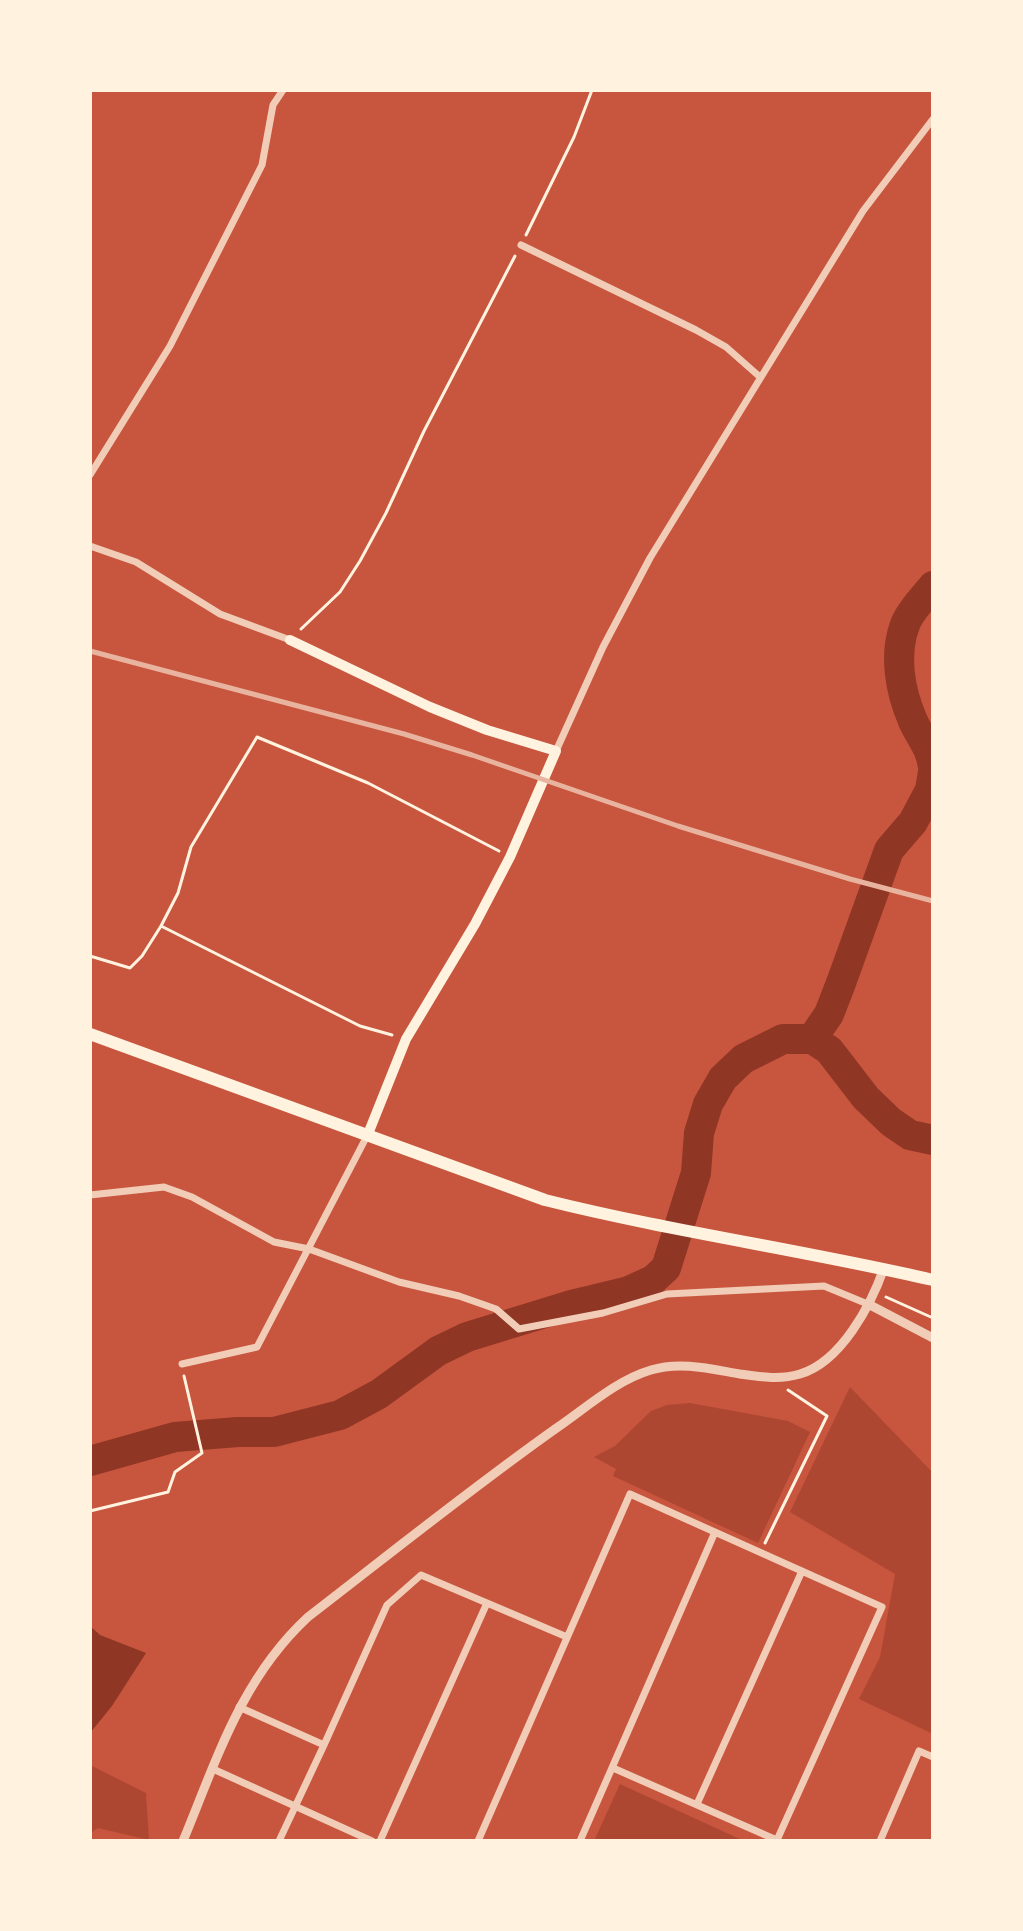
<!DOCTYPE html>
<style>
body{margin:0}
#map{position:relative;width:1023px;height:1931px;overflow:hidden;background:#c8553d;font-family:Rubik,sans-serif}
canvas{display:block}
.frame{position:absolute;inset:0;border:92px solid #fff3e0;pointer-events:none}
</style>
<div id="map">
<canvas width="1023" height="1931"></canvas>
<div class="frame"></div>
</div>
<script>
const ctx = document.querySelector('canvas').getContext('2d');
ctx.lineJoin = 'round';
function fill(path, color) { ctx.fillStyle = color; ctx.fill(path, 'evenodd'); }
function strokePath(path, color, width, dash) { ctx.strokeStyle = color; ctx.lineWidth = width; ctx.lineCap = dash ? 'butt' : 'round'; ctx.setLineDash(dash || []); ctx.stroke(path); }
fill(new Path2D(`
 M850,1387L933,1473V1734L859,1699L880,1657L895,1574L790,1512Z
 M690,1403L788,1421L810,1432L758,1543L613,1476L616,1469L594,1457L615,1446L651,1411L667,1405Z
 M90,1765L146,1793L149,1840L98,1828L90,1833Z
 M620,1784L744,1841H594Z`), '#ae4732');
fill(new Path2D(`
 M90,1626L100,1635L146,1653L112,1706L90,1733Z`), '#8f3625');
strokePath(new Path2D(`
 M933,586C924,597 912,609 906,622C893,654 900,691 913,721C920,737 931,748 933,767
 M812,1039L829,1014L841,983L889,850L913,822L930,790L933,772
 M90,1461L175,1437L238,1432H274L340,1415L379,1394L438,1351L467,1337L571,1305L629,1291L653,1280L666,1268L696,1173L699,1133L708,1104L723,1078L743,1059L783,1039H812L829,1050L866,1098L891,1122L910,1135L933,1140`), '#8f3625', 30);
strokePath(new Path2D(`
 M526,235L574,137L592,90
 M301,629L340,592L360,561L386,513L424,431L515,256
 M161,926L360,1026L392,1035
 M90,956L130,968L142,956L161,926L178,893L191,847L257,737L368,783L499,851
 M886,1297L933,1318
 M90,1511L168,1492L175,1472L202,1453L184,1376
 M765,1543L827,1416L788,1390`), '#fff3e0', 3);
strokePath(new Path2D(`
 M521,245L696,330L726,347L760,377
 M90,475L170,346L262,165L273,105L283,90
 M90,546L136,562L220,614L290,640
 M556,751L603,647L650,558L863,211L933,119
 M90,1195L164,1187L192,1197L274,1242L309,1249L399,1282L459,1296L496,1309L519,1329L603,1313L667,1294L824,1286L870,1305
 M182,1364L257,1347L368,1134
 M239,1707L324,1745L279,1841
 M324,1745L387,1605L421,1575L567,1637
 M613,1768L779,1841
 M213,1769L372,1841
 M697,1804L802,1571
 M380,1841L487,1603
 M478,1841L630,1494L882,1607L777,1840
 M580,1841L715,1532
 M880,1841L919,1751L933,1757`), '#f1ccb7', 7);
strokePath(new Path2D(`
 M870,1305L933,1338
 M183,1841C217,1759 241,1679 308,1617C391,1553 473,1487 558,1427C587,1407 617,1380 651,1370C680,1361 711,1369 740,1374C761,1377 780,1380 800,1374C841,1362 871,1305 884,1268`), '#f1ccb7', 9);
strokePath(new Path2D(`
 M290,640L430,707L487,730L556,751L510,857L475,924L406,1039L368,1134`), '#fff3e0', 10);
strokePath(new Path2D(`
 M90,1034L545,1200C673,1232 804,1250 933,1280`), '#fff3e0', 12);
strokePath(new Path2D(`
 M90,651L404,734L472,755L678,826L850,879L933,901`), '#e9b49f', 5);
</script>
